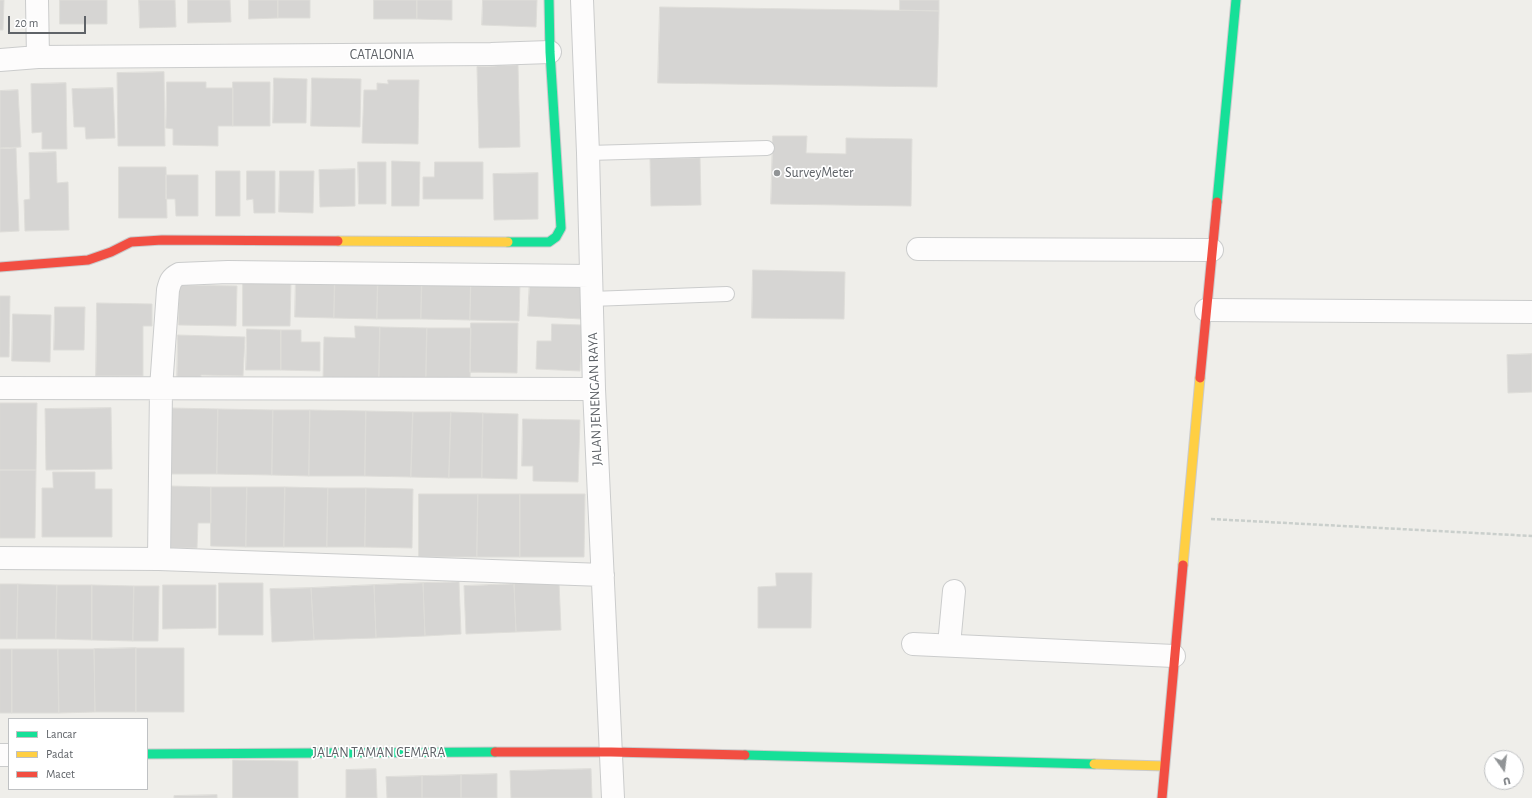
<!DOCTYPE html>
<style>
body{margin:0}
#map{position:relative;width:1532px;height:798px;overflow:hidden;background:#efeeea;font-family:"Alegreya Sans",sans-serif}
canvas{display:block}
.legend{position:absolute;left:8px;top:718px;width:140px;height:72px;box-sizing:border-box;background:#fff;border:1px solid #bfc1c3;margin:0;padding:5px 7px;list-style:none;font-size:12px;color:#5f6368}
.legend li{display:flex;align-items:center;gap:8px;height:20px}
.legend b{width:20px;border:1px solid #bfc1c3}
.north{position:absolute;left:1484px;top:750px;width:40px;height:40px;box-sizing:border-box;background:#fff;border:1px solid #bfc1c3;border-radius:50%;rotate:166deg;font-size:11px;font-weight:700;line-height:16px;text-align:center;color:#5f6368}
.north::after{content:'';display:block;margin:auto;width:14px;height:18px;background:#919496;clip-path:polygon(50% 0,100% 100%,50% 72%,0 100%)}
.scale{position:absolute;left:8px;top:16px;width:78px;height:18px;box-sizing:border-box;border:2px solid #5f6368;border-top:0;padding-left:5px;font-size:12px;line-height:14px;white-space:nowrap;color:#5f6368;-webkit-text-stroke:3px #fff;paint-order:stroke}
</style>
<div id="map">
<canvas width="1532" height="798"></canvas>
<ul class="legend">
<li><b style="height:5px;background:#16e098"></b>Lancar</li>
<li><b style="height:5px;background:#ffcf43"></b>Padat</li>
<li><b style="height:5px;background:#f24e42"></b>Macet</li>
</ul>
<div class="north">U</div>
<div class="scale">20 m</div>
</div>
<script>
const ctx = document.querySelector('canvas').getContext('2d');
ctx.lineJoin = 'round';
function fill(path, color) { ctx.fillStyle = color; ctx.fill(path, 'evenodd'); }
function strokePath(path, color, width, dash) { ctx.strokeStyle = color; ctx.lineWidth = width; ctx.lineCap = dash ? 'butt' : 'round'; ctx.setLineDash(dash || []); ctx.stroke(path); }
function write(font, color, halo, rows, align = 'center') {
  ctx.font = font + ' "Alegreya Sans",sans-serif'; ctx.lineWidth = 3.5; ctx.setLineDash([]); ctx.textBaseline = 'middle'; ctx.strokeStyle = halo; ctx.fillStyle = color; for (const [text, x, y, turn = 0] of rows) {
    ctx.save(); ctx.translate(x, y); ctx.rotate((+turn || 0) * Math.PI / 180); ctx.textAlign = isNaN(turn) ? turn : align; if (halo) ctx.strokeText(text, 0, 0); ctx.fillText(text, 0, 0); ctx.restore();
  }
}
const building = new Path2D(`
 M0,0H4L3,30H0Z
 M60,0H107V24H60Z
 M139,0H175L176,27L140,28Z
 M188,0H230L231,22L188,23Z
 M249,0H278V18L249,19Z
 M278,0H310V18H278Z
 M374,0H417V19H374Z
 M417,0H452V20L417,19Z
 M483,0H537L536,27L482,25Z
 M900,0H939V11L900,10Z
 M660,7L939,11L937,87L658,83Z
 M518,65L520,147L479,148L477,67Z
 M164,72L165,146H118L117,73Z
 M274,78L307,79L306,123H273Z
 M312,78L361,79L360,127L311,126Z
 M388,80H419L418,144L362,143L364,90H377V83L388,84Z
 M167,82H206V88H233V126H218V146L173,145V129L166,128Z
 M233,82H270V126H233Z
 M66,83L67,149H42V132L32,133L31,84Z
 M113,88L115,138L86,139L85,127H74L72,89Z
 M18,90L21,147L0,148V91Z
 M773,136H807L806,153L846,154V138L912,139L911,206L771,204Z
 M16,148L19,231L0,232V149Z
 M56,152L57,183L68,182L69,230L25,231L24,200L30,199L29,153Z
 M700,158L701,205L651,206L650,159Z
 M392,161L420,162L419,206H392Z
 M358,162H386V204H359Z
 M435,162H483V199H423V177H434Z
 M119,167H166L167,218H119Z
 M355,169V206L320,207L319,170Z
 M216,171H240V216H216Z
 M247,171H275V213H254L253,199L247,200Z
 M280,171H314L313,213L279,212Z
 M538,173V219L494,220L493,174Z
 M166,175H198V216H176L175,199H166Z
 M753,270L845,272L844,319L752,318Z
 M296,274L335,275L334,318L295,317Z
 M335,275L378,276L377,319L334,318Z
 M378,276H422L421,319H377Z
 M422,276L471,277L470,320L421,319Z
 M530,278L583,281L581,319L528,316Z
 M243,280L291,281L290,326H243Z
 M471,281L520,283L519,321L470,320Z
 M179,285L237,286L236,326L179,325Z
 M0,296H10L9,357H0Z
 M97,303L152,304V326H143V376H96Z
 M55,307H85L84,350H54Z
 M13,314L51,315L50,362L12,361Z
 M471,323H518L517,373L470,372Z
 M552,324L582,325L580,371L536,369L537,341H551Z
 M355,326L380,327L379,381L323,380L324,337L355,338Z
 M380,327L427,328L426,382L379,381Z
 M427,328H471L470,383L426,382Z
 M247,329L281,330V370H246Z
 M281,330H301V342H320V371L281,370Z
 M178,335L245,337L243,376L201,375V382L177,381Z
 M1532,354V392L1508,393L1507,355Z
 M0,403H37L36,470H0Z
 M111,408L112,469L46,470L45,409Z
 M171,408L218,409L217,474H170Z
 M218,409L273,410L272,475L217,474Z
 M273,410H310L309,476L272,475Z
 M310,410L366,411L365,476H309Z
 M366,411L413,412L411,477L365,476Z
 M413,412H451L449,478L411,477Z
 M451,412L483,413L482,478H449Z
 M483,413L518,414L517,479L482,478Z
 M523,419L580,420L578,482L533,481V466H522Z
 M0,470H36L35,538H0Z
 M53,472H95V489H112V537H42V488H53Z
 M170,486L211,487V523H198L197,548H169Z
 M211,487H247L246,547L211,546Z
 M247,487H285L284,547H246Z
 M285,487L328,488L327,547H284Z
 M328,488H366L365,547H327Z
 M366,488L413,489L412,548L365,547Z
 M419,494H478L477,557H419Z
 M478,494H520V557H477Z
 M520,494H585L584,557H520Z
 M776,573H812L811,628H758V587L776,586Z
 M459,582L461,634L425,636L423,583Z
 M559,582L561,630L516,632L514,584Z
 M219,583H263V635H219Z
 M423,583L425,636L376,638L374,585Z
 M0,584H18L17,639H0Z
 M18,584L57,585L56,639H17Z
 M514,584L516,632L466,634L464,586Z
 M57,585H92V640L56,639Z
 M92,585L134,586L133,641L92,640Z
 M163,585H216V628L163,629Z
 M374,585L376,638L314,640L311,588Z
 M134,586H159L158,641H133Z
 M311,588L314,640L272,642L270,589Z
 M136,648H184V712H136Z
 M136,648V712H95L94,649Z
 M0,649H12V713H0Z
 M12,649H58L59,713H12Z
 M58,649H94L95,712L59,713Z
 M233,760L298,761V798H233Z
 M376,769L377,798H346V770Z
 M591,769L592,798H511L510,771Z
 M497,774V798H461V775Z
 M461,775V798H422V776Z
 M422,776V798H387L386,777Z
 M217,795V798H174V796Z`);
fill(building, '#d6d5d3');
strokePath(building, '#deddd9', 1);
const lane = new Path2D(`
 M588,153L767,148
 M591,299L727,294`);
const street = new Path2D(`
 M37,0L38,57
 M582,0L588,153L594,389L613,798
 M0,60L38,57L491,54L550,52
 M918,249L1212,250
 M1206,310L1532,312
 M0,388L594,389
 M0,558L159,559L603,575
 M159,559L161,388L168,290C170,282 171,278 179,274L228,272L590,276
 M913,644L1174,656
 M949,645L954,591
 M0,755H9`);
const fast = new Path2D(`
 M1217,202L1236,0
 M508,242H549L556,237L561,228L550,52L549,0
 M147,754L495,752
 M745,755L1094,764`);
const slow = new Path2D(`
 M338,241L508,242
 M1183,565L1200,378
 M1094,764L1164,766`);
const jam = new Path2D(`
 M0,267L88,260L111,252L131,242L162,240L338,241
 M1200,378L1217,202
 M495,752H611L745,755
 M1162,798L1183,565`);
strokePath(lane, '#cbcccc', 16);
strokePath(street, '#cbcccc', 24);
strokePath(fast, '#cacacb', 11);
strokePath(slow, '#cacacb', 11);
strokePath(jam, '#cacacb', 11);
strokePath(new Path2D(`
 M1211,519L1532,536`), '#cacfcc', 2.5, [4, 2]);
strokePath(lane, '#fdfcfc', 14);
strokePath(street, '#fdfcfc', 22);
strokePath(fast, '#16e098', 9);
strokePath(slow, '#ffcf43', 9);
strokePath(jam, '#f24e42', 9);
for (const [x, y, r, color] of [
 [777,173,4,"#919496"]
]) { const dot = new Path2D(); dot.arc(x, y, r, 0, 2 * Math.PI); ctx.fillStyle = color; ctx.fill(dot); strokePath(dot, '#fff', 1.5); }
write('14px', '#5f6368', '#fff', [
 ["CATALONIA",382,55],
 ["JALAN JENENGAN RAYA",595,399,-92],
 ["JALAN TAMAN CEMARA",379,753]
]);
write('14px', '#5f6368', '#fff', [
 ["SurveyMeter",785,173]
], 'left');
</script>
